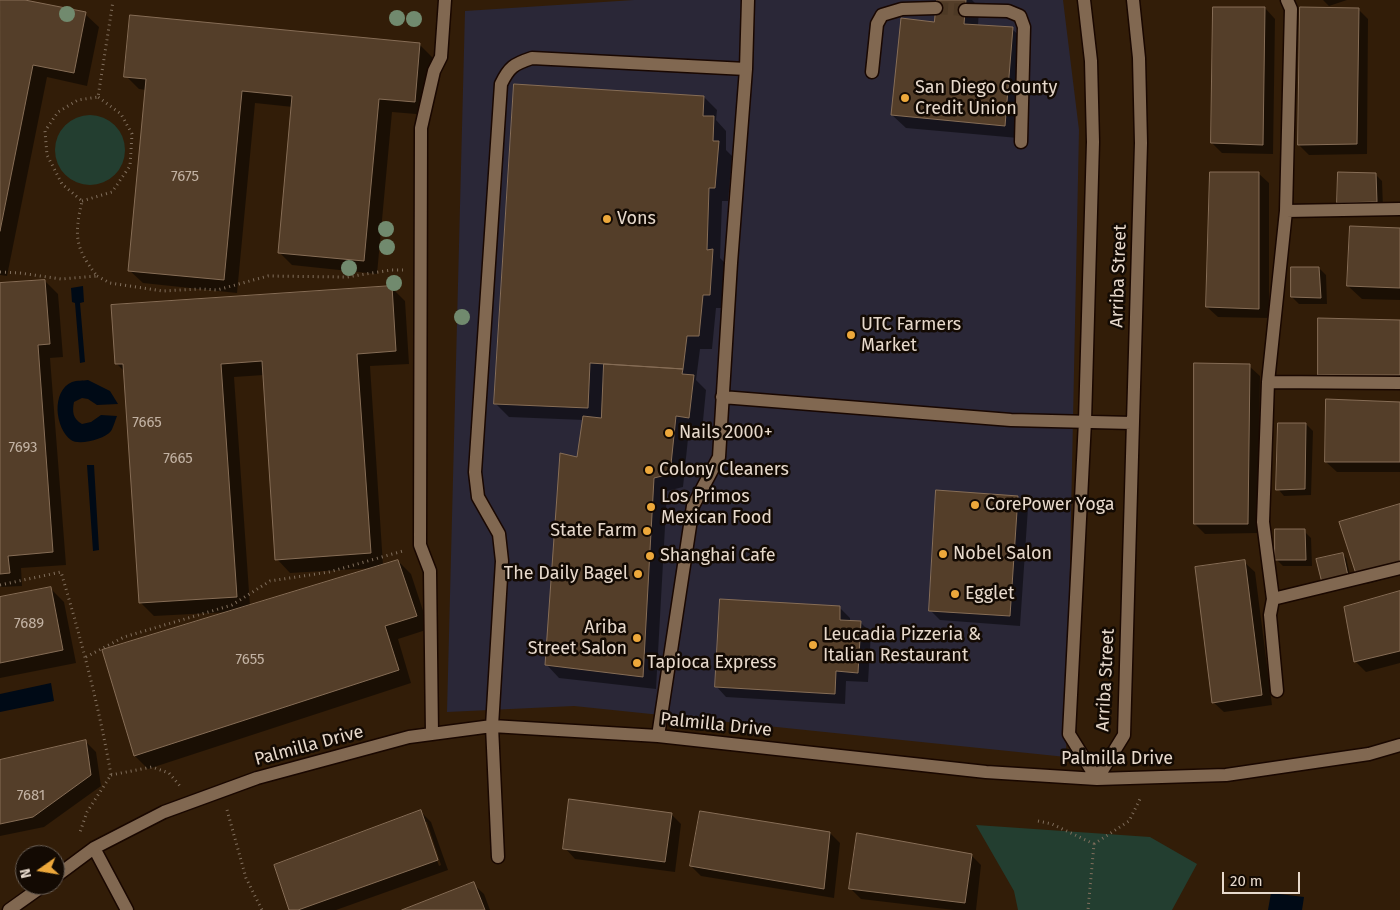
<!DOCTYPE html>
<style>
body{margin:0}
#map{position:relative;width:1400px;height:910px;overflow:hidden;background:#321d08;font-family:"Fira Sans",sans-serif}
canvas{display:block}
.north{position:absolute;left:15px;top:845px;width:50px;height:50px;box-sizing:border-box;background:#130a03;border:1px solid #685d53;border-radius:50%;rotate:257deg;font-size:14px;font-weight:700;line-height:20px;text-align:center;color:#e7d9cc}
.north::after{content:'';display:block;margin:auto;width:18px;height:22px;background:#eda83b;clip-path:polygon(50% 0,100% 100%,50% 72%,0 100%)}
.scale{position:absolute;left:1222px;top:872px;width:78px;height:22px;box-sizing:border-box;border:2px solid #e7d9cc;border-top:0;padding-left:6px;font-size:15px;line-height:18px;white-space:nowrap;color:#e7d9cc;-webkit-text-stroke:4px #130a03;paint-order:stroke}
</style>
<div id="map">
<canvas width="1400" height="910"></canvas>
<div class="north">N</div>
<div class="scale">20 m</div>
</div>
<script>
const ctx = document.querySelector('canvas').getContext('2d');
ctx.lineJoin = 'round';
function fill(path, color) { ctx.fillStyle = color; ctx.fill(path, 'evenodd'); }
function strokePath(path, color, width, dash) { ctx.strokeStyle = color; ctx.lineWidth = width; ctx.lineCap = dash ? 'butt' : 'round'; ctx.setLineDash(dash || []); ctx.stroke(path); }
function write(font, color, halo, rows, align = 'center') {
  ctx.font = font + ' "Fira Sans",sans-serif'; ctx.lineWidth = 5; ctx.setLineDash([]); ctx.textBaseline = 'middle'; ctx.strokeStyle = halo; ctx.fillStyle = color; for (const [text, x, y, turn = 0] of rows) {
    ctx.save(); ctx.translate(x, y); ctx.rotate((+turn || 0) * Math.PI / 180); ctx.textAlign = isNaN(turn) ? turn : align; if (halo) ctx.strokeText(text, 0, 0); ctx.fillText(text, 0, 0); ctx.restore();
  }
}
fill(new Path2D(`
 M634,0H1063L1079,130L1066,757L574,706L447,712L465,11Z`), '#2a2737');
fill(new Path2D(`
 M55 150a35 35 0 1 1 70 0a35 35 0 1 1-70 0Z
 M976,825L1150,837L1197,864L1172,910H1018L1014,891Z`), '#233e30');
fill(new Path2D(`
 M83,286L84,302L80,303L85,362L80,363L75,303L72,302L71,288Z
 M88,380L110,391L118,404L97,405L88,399L82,398L74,402C72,412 73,419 82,424L91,422L101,415L117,416C115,421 113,428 111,431C105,439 79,446 71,440C55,428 51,391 72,382C77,380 83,381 88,380Z
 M87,465H94L99,550L93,551Z
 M51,683L54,701L0,712V694Z
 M1271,893L1304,897L1302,910H1268Z`), '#000a16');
fill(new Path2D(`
 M0,0H19L85,14L99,27L87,86L47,77L7,276L0,275Z
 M938,0H972L979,7L978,26L1012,29L1026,42L1018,138L906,128L892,115L935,23Z
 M1323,0H1347L1329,6Z
 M1265,8L1275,19L1273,154L1222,153L1212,143Z
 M1358,9L1368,19L1367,154L1309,155L1299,145Z
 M420,45L433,58L428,115L392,112L377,274L292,265L279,252L293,107L255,103L237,293L143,283L129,270L146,90L139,89L126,76Z
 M704,97L717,110L716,120L726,131V150L732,156L728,201H722L720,258L726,264L723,308H716L712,349H700L696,380L706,390L702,431L689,429L683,487L667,491L656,689L559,678L546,664L584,420L509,417L495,403Z
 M1258,173L1269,183V318L1218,317L1207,307Z
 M1375,174L1382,181L1383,208L1345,210L1339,203Z
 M1400,229V300L1362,299L1348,286Z
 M1319,268L1326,275L1327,304H1299L1292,297Z
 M45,281L58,294L63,357L50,358L66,565L21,568L22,586L0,587V284Z
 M391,287L405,301L409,364L370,366L383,565L398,561L411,574L429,629L398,639L411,683L148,769L135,756L104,651L230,612L154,616L141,603L125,372L117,364ZM264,375L277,559L290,573L375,568L250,606L234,377Z
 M1400,321V385H1330L1320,374Z
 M1249,366L1260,376L1258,533L1205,534L1195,524Z
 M1400,403V472H1337L1326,462Z
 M1306,424L1313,431L1311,495L1284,496L1278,489Z
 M1017,497L1028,508L1020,626L940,620L930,610Z
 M1400,505V575L1367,584L1357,574Z
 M1304,531L1311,538L1312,566H1283L1276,559Z
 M1343,555L1346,558L1351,579L1326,586Z
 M1244,562L1255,572L1272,705L1224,712L1213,702Z
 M51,589L64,602L76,663L0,678V599Z
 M1400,592V663L1366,672L1355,661Z
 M840,608L850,618V622L861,623L871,633L868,682L846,681L845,704L726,697L716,686Z
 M86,742L96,752L101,786L44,827L0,836V761Z
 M421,812L431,822L448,870L336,910H291ZM424,822H427L441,865L439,866Z
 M671,814L681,824L675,872L575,859L565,848Z
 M830,833L840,843L834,898L701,876L691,866Z
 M971,855L981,865L976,910H954L861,899L851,889Z
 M473,884L484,894L490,910H405Z`), '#0007');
const building = new Path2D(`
 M0,0H25L86,12L74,73L33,65L0,231Z
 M937,0H966L964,24L1013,27L1005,126L891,115L901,18L934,22Z
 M1213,7H1265L1263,145L1211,143Z
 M1300,7L1359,8L1357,144L1298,145Z
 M130,15L420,43L415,102L379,99L364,261L278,253L292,96L242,91L224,280L128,271L146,79L124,77Z
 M514,84L704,96L703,116H714L713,141H719L715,188H709L707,250L713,249L710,295H703L699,336H687L683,369L590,363L588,408L494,404Z
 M1210,172H1259V309L1206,307Z
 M1338,172L1376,173L1377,202L1337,203Z
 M1350,226L1400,228V288L1347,286Z
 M1291,267H1319L1321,298L1291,297Z
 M45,280L50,344L38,345L53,552L8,556L10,573L0,574V283Z
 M392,286L396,351L357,354L371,553L275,560L262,361L221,364L237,597L139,603L123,364H115L111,305Z
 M1318,318L1400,320V375H1318Z
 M1194,363L1250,364L1248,524H1194Z
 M604,364L683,369L682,374L694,375L689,418L676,416L670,474L654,478L643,677L545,665L560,453L577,457L583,416L601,418Z
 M1326,399L1400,402V462H1325Z
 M1278,423H1306L1305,489L1276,490Z
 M936,490L1018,496L1010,616L929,611Z
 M1400,504V562L1356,574L1339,522Z
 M1275,529H1305L1306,560H1275Z
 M1343,553L1348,576L1322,583L1316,559Z
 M398,560L417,616L385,626L399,670L134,756L102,650Z
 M1245,560L1262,695L1212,703L1195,567Z
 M51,587L63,650L0,663V597Z
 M1400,591V651L1354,662L1344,607Z
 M720,599L840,606V620L861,621L858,673L836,671L835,694L715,687Z
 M86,740L91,775L33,817L0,824V760Z
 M569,799L672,813L665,862L563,849Z
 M421,810L438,860L298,910H289L274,865Z
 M700,811L830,832L824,889L690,866Z
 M857,833L972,854L965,903L849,889Z
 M474,882L485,910H402Z`);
fill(building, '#543e29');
strokePath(building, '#866d56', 1);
strokePath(new Path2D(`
 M936,8L965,10`), '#4d3925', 12, [12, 6]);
const minor = new Path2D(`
 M1084,0L1091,61L1093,142L1085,421L1069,734L1097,779
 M1287,0L1291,9L1286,211L1268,382L1263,522L1273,599L1400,568
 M965,10L1008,11L1020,16L1024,27L1021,142
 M872,72L877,24L882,15L902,9L936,8
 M1286,211L1400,209
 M1268,382L1400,383
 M722,397L1011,420L1132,423
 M1273,599L1270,615L1277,691
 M432,734L430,571L420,545L421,128L434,71L441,57L445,0
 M658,736L693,506L719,457L731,263L746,69L748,0
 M1097,779L1124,735L1141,143L1139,58L1133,0
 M94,848L127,910
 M498,857L492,726L502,561L499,534L478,497L475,472L501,84C509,67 514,64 532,58L746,69
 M55,877L94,848L164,812L257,778L409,737L492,726L658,736L986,772L1097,779L1226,775L1369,754L1400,745
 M9,910L44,885`);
strokePath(minor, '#190700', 15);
strokePath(new Path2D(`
 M82,201L112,192L130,166L132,134L121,114L98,97
 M0,272L20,273L61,279L97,276C75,248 74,236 82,201L62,184L47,155L45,131L58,112L78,100L98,97L113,1
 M97,276L110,283L163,291L200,289L217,290L268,276L347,277L391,270H403
 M0,585L61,572C81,639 99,706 111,775L87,812L79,835
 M86,657L124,637L232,605L270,581L329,572L403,551
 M111,775L152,767L169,773L180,786
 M227,810L246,878L262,910
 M1038,821L1052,824L1094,844L1088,910
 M1094,844L1129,821L1141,797`), '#816f5d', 3, [1, 4]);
strokePath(minor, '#816851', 12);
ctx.fillStyle = '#718a6e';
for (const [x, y] of [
 [67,14],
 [397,18],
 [414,19],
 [386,229],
 [387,247],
 [349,268],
 [394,283],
 [462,317]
]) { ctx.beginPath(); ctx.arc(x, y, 8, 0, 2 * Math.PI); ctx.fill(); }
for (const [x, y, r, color] of [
 [905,98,5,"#eda83b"],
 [607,219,5,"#eda83b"],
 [851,335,5,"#eda83b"],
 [669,433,5,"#eda83b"],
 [649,470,5,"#eda83b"],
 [975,505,5,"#eda83b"],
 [651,507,5,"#eda83b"],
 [647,531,5,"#eda83b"],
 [943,554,5,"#eda83b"],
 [650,556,5,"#eda83b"],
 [638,574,5,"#eda83b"],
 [955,594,5,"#eda83b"],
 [637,638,5,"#eda83b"],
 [813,645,5,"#eda83b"],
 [637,663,5,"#eda83b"]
]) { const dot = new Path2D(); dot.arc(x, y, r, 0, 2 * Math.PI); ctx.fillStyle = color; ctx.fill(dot); strokePath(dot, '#130a03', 2); }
write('15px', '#c2b2a3', null, [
 ["7675",185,177],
 ["7665",147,423],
 ["7693",23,448],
 ["7665",178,459],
 ["7689",29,624],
 ["7655",250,660],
 ["7681",31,796]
]);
write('18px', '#e7d9cc', '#130a03', [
 ["San Diego County",915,88],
 ["Credit Union",915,109],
 ["Vons",617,219],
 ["UTC Farmers",861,325],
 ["Market",861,346],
 ["Nails 2000+",679,433],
 ["Colony Cleaners",659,470],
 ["Los Primos",661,497],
 ["Mexican Food",661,518],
 ["CorePower Yoga",985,505],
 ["State Farm",637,531,"right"],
 ["Nobel Salon",953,554],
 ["Shanghai Cafe",660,556],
 ["The Daily Bagel",628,574,"right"],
 ["Egglet",965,594],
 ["Ariba",627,628,"right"],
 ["Street Salon",627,649,"right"],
 ["Leucadia Pizzeria &",823,635],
 ["Italian Restaurant",823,656],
 ["Tapioca Express",647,663]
], 'left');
write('18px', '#e7d9cc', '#130a03', [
 ["Arriba Street",1119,276,-88],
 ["Arriba Street",1106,680,-87],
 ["Palmilla Drive",716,725,6],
 ["Palmilla Drive",309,746,-15],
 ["Palmilla Drive",1117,759]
]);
</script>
